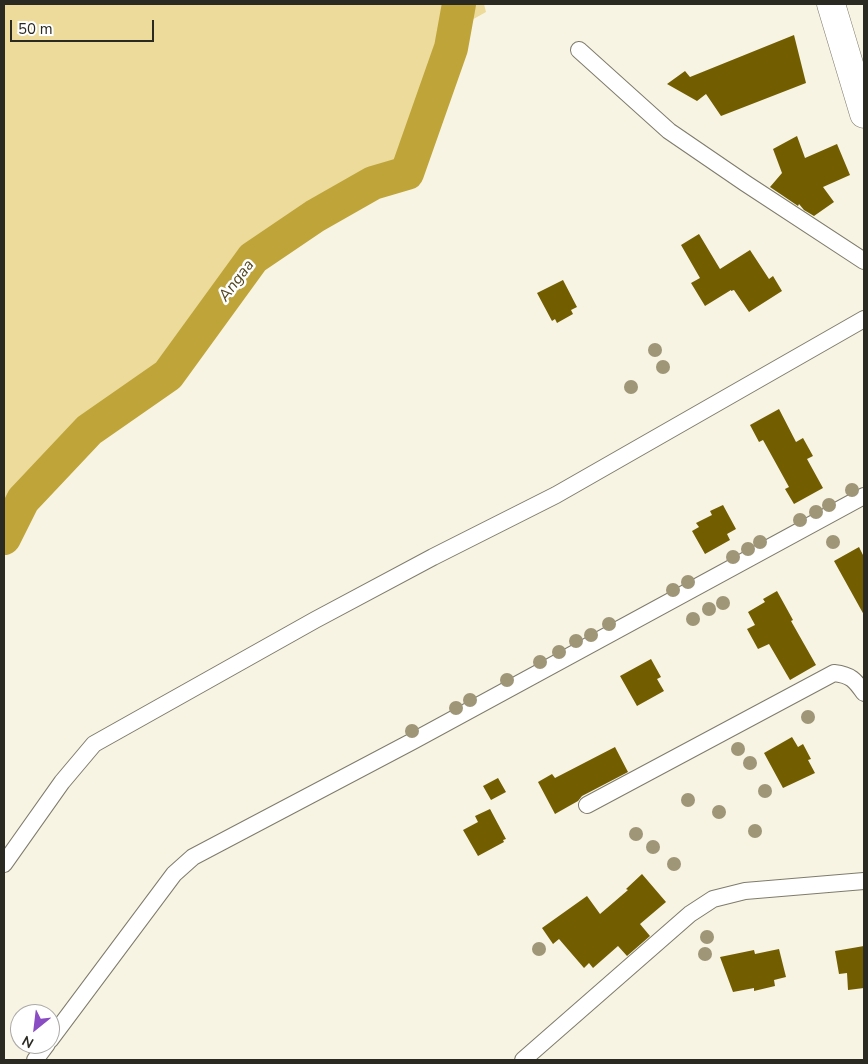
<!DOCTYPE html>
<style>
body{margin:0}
#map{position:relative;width:868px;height:1064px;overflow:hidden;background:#f8f4e3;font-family:"Nunito Sans",sans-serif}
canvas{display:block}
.frame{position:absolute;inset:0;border:5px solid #2a2922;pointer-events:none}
.north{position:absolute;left:10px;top:1004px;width:50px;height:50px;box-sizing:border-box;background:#fff;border:1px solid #aaa9a7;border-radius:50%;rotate:209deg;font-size:14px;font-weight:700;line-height:20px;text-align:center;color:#2a2922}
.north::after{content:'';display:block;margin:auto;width:18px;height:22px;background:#894cc2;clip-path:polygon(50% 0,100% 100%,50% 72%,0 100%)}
.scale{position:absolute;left:10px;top:20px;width:144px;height:22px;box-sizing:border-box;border:2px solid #2a2922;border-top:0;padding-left:6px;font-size:15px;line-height:18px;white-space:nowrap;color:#2a2922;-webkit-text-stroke:4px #fff;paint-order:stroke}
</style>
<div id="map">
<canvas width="868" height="1064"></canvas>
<div class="frame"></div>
<div class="north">N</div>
<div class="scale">50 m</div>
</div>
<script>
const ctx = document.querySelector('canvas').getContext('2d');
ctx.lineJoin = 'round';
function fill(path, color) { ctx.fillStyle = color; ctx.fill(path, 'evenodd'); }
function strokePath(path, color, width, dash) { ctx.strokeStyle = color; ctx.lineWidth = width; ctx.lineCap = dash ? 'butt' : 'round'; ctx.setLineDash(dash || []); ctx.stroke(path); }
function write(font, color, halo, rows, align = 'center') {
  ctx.font = font + ' "Nunito Sans",sans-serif'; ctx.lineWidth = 5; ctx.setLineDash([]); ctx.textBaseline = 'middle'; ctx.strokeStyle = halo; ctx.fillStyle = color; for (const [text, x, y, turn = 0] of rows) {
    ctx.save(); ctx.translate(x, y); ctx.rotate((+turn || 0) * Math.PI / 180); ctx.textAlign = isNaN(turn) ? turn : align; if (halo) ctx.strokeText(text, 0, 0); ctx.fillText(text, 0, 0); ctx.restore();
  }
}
fill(new Path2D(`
 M4,4H484L486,12L461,26L451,48L407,173L373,183L315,216L253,258L168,375L89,431L23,500L4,538Z`), '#ecdb9a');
strokePath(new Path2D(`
 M4,538L23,500L89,430L168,375L253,258L315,216L373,183L407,173L451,48L459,4`), '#bea439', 34);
fill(new Path2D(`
 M794,35L806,83L721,116L706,94L697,101L667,84L685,71L690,77Z
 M797,136L805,158L837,144L850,175L823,187L834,202L814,216L804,210L799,204L798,206L770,187L782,173L773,149Z
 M699,234L720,269L750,250L769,279L773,276L782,291L749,312L734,290L731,291V290L705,306L691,283L700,278L681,245Z
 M563,280L577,307L571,310L573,314L557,323L555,319L552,321L537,293Z
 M779,409L796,442L803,438L813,456L807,459L823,488L794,504L785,489L789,487L773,458L763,440L759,442L750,425Z
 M723,505L736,529L727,534L730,540L705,554L692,531L699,527L696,523L712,515L710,511Z
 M859,547L864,557V615L834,561Z
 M777,591L793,620L791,621L816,665L790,680L769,644L758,649L747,629L755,625L748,612L765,602L763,599Z
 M651,659L661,677L657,679L664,691L637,706L620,676Z
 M792,737L798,747L803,744L811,759L808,760L815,773L783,788L764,753Z
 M615,747L628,772L582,796L578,801L555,814L538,782L552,774L555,778Z
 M498,778L506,792L491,800L483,786Z
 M490,809L506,839L503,840L504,842L478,856L463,830L478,822L475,816Z
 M642,874L666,902L640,924L650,936L627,956L618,946L593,968L589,963L584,968L559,939L553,944L542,928L587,896L600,914L628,890L626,889Z
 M864,946V988L848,990L847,973L839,974L835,951Z
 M779,949L786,977L774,980L775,986L754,991V988L733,992L720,957L754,950L755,954Z`), '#725e00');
const street = new Path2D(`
 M579,50L669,131L745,183L864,261
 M587,805L834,673C851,675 855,680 864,693
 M4,864L62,782L94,744L315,620L433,557L556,495L864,319
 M50,1040L174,874L193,857L413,741L864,496
 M35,1060L47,1044
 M523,1060L690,914L713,899L745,891L864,881`);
const highway = new Path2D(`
 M831,4L864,114`);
strokePath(street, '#7f7b6c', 18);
strokePath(highway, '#7f7b6c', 29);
strokePath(street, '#fff', 16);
strokePath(highway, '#fff', 28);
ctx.fillStyle = '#9f9678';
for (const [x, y] of [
 [655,350],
 [663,367],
 [631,387],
 [852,490],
 [829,505],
 [816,512],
 [800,520],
 [760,542],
 [833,542],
 [748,549],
 [733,557],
 [688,582],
 [673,590],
 [723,603],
 [709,609],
 [693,619],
 [609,624],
 [591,635],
 [576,641],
 [559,652],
 [540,662],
 [507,680],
 [470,700],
 [456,708],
 [808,717],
 [412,731],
 [738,749],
 [750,763],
 [765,791],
 [688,800],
 [719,812],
 [755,831],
 [636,834],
 [653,847],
 [674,864],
 [707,937],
 [539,949],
 [705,954]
]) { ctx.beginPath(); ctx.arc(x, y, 7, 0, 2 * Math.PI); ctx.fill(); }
write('italic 16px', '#52471c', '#fff', [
 ["Angaa",237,281,-53]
]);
</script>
